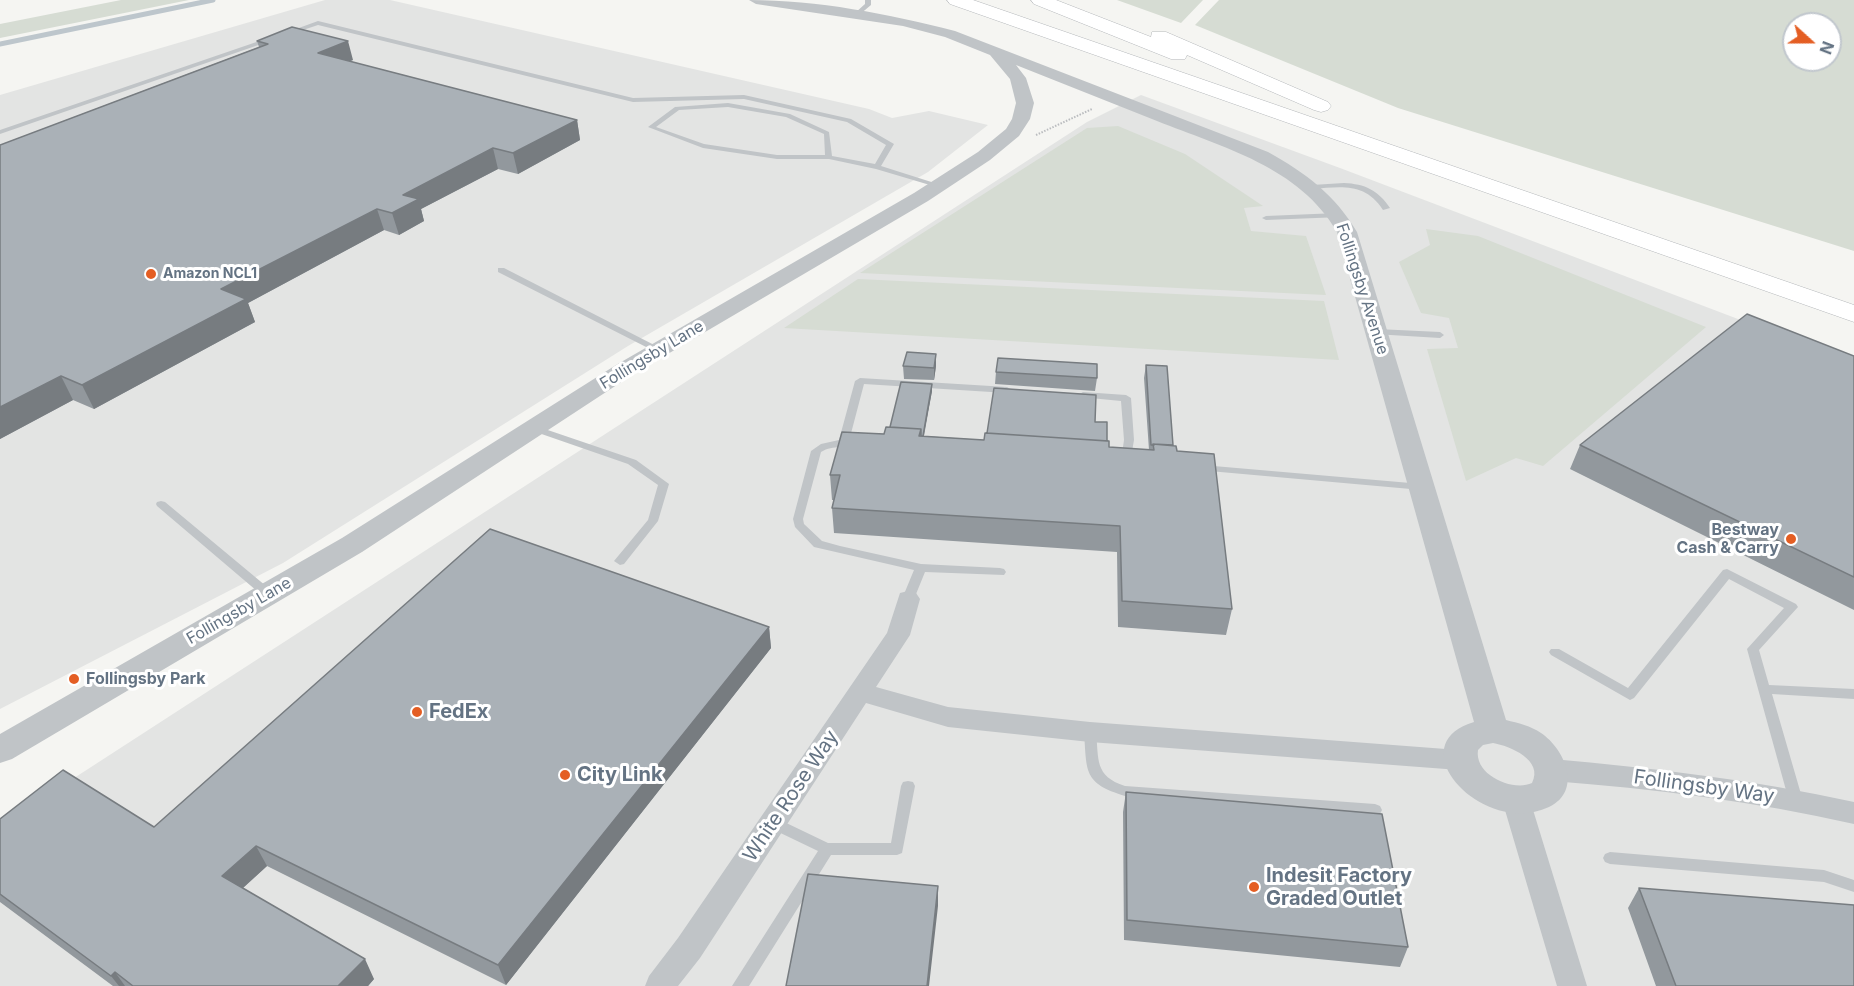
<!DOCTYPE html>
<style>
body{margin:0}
#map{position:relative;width:1854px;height:986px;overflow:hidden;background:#f5f5f2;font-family:Inter,sans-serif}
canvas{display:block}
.north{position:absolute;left:1782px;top:12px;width:60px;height:60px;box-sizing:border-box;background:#fff;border:2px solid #c1c7cd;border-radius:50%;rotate:111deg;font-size:16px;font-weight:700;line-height:24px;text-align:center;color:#647383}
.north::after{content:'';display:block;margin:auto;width:21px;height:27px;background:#e45e23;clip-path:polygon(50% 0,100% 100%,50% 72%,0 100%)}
</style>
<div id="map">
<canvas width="1854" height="986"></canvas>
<div class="north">N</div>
</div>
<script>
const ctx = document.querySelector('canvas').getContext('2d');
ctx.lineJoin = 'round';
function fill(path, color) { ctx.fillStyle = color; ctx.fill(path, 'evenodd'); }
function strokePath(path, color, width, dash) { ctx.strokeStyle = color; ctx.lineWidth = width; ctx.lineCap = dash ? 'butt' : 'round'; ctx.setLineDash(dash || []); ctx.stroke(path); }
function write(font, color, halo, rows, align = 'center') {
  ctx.font = font + ' Inter,sans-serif'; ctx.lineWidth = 6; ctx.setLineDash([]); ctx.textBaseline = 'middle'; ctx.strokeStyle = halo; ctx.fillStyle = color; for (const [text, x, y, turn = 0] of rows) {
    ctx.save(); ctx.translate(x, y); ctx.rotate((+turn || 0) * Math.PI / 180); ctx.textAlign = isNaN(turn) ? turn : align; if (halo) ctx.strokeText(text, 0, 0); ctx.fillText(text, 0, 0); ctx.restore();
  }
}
fill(new Path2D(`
 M325,0H390L869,109L892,118L929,111L988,125L928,172L628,346L283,563L0,709V95Z
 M1141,95L1340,168L1854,363V986H0V826L1087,122Z`), '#e3e4e3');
fill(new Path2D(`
 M121,0H189L0,38V24Z
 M1117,0H1203L1181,23Z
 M1219,0H1854V251L1398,108L1195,25ZM1794,24H1830V60H1794Z
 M1118,126L1185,154L1263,206L1244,208L1251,231L1306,236L1326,295L860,273L1087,128Z
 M1426,229L1478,236L1706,327L1543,466L1516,458L1466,481L1427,349L1458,348L1449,318L1421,313L1399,262L1430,245Z
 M858,279L1324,301L1339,360L784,328Z`), '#d6dcd3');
strokePath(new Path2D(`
 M0,44L213,0`), '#bdc6cc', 5);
const motorway = new Path2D(`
 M947,0H973L1854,305V322L950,4Z
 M1031,0H1056L1151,37L1152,32H1166L1328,102L1331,106L1328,110L1321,112L1314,110L1187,55L1185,59H1171L1034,4Z`);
strokePath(motorway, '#b5b8bb', 1);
strokePath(new Path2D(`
 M1036,135L1092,109`), '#babcbf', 2, [1.5, 1.5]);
fill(new Path2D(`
 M865,0H871V5L859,15H855V13L865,4Z
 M318,21L633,98L744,95L851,119L894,144L881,166L944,186L940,188L876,169L829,159H777L703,148L648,127L675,107L728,103L790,114L829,132L832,156L875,164L886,145L847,122L744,99L633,102L318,25L288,35L285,33ZM728,107L786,117L824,134L825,155H777L704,144L656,127L679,110Z
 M271,37L274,39L273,40L0,134V130Z
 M1344,183C1365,184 1378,190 1390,208L1383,210C1365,182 1341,187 1312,189L1308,187L1312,185Z
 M1338,213H1341V217L1266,220L1262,218L1266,216Z
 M498,268H504L664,350L662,352H656L498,272Z
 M1377,329L1440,332L1444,335L1440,338L1374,334L1373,332Z
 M860,378L1007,387L1012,390L1007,393L864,384L849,441L855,442L856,444C846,450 834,444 821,452L803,519L804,524L822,541L840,546L921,564L1000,568L1004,569L1006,572L1004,575L925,572L914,599L912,602H904L902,599L914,570L814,547L795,527L793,519L811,451L821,444L839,440L855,381Z
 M1083,392L1126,395L1131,398L1134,440L1130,463L1126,464L1121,461L1124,440L1121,401L1080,397L1078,395Z
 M533,425L636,460L669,484L658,521L624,564L620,565L614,561L648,520L658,485L628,464L530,430L528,428Z
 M1202,465L1422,484L1427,487L1422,490L1198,470L1197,468L1198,466Z
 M161,501L165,502L272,591L274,594L272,597H264L157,506L156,504L157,502Z
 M1727,569L1796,604L1798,607L1759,650L1769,685L1854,689V699L1772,694L1803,801L1801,805L1796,807L1791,805L1789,801L1747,649L1784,608L1729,579L1634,698L1630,700L1551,655L1549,652L1551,649H1559L1628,688L1723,570Z
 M1090,727L1095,728L1096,732C1099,759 1094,776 1125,786L1375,804L1380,806L1382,810L1380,814L1375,816L1125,796C1083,783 1087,772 1084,732L1085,728Z
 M908,781L913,782L915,786L902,853L897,855H831L749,986H732L818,851L768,827L766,823L768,819L773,817L778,819L828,843H891L901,786L903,782Z
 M1610,852L1824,870L1854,880V892L1824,882L1610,864L1605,862L1603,858L1605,854Z`), '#c0c4c7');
fill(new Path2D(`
 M908,591L916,593L920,599L910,635L876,687L948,707L1090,722L1459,750L1468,753L1472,760L1468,767L1459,770L1090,742L948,727L866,703L700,958L678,986H645L649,976L678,938L887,633L900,593Z
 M1552,759C1654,768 1754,780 1854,802V824C1754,801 1654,789 1552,781L1543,777L1539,770L1543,763Z
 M1516,789L1526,792L1530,800L1587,986H1557L1502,800L1506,792Z`), '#c0c4c7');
fill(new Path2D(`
 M749,0C818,0 888,14 955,31L1268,152C1306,173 1335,195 1357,232L1506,720C1518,723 1531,726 1541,733C1565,749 1583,791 1549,807C1483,838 1397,745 1474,722L1337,232C1300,167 1222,147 1157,121C1110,102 1063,84 1016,65L1026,78L1034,103L1030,119L1019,136L990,160L928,201L632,375L362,552L12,759L0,763V734L342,538L616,365L914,193L978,152L1006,129L1012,119L1016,103L1010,79L990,55L945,37L903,26L756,4ZM1493,743C1510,746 1544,760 1532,783C1513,792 1474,775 1478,750L1483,745Z`), '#c0c4c7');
fill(motorway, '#fff');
fill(new Path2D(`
 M257,41L353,60L349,61L577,120L580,140L518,174L498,169L421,209L424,221L399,235L384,230L248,303L255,322L94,409L73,400L0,439V145L259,47Z
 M1854,356V610L1570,469L1580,445Z
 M1146,365L1173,445L1177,451L1232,609L1226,635L1118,627L1117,552L834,533L832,508L834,500H832L830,475L884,434L932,384V391L924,436L984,440L1095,422L1107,441L1109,447L1149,450L1144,378Z
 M903,366H936L934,380L904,379Z
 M996,372L1097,378L1095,391L995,384Z
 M769,627L771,648L506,985L267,866L243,888L374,979L368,986H113L0,902V819L154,827Z
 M1126,792L1408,947L1400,967L1124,940L1123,812Z
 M1639,888L1854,986H1656L1628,908Z`), '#92989d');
fill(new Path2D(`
 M348,41L353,60L323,72L318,53Z
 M577,120L580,140L518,174L513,153Z
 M493,148L498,169L421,209L424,221L399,235L392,213L403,195Z
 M377,209L384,230L248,303L255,322L94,409L82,385L221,289Z
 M936,354V366L934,380V368Z
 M61,376L73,400L0,439V407Z
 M932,384V391L922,443V437Z
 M769,627L771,648L506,985L498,965Z
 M256,846L267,866L234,896L222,876Z
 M938,886V906L929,986H927Z
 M365,959L374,979L368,986H338Z
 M115,972L125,986H119L111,976Z`), '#777c80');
const building = new Path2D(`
 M292,27L348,41L318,53L577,120L513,153L493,148L403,195L419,199L392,213L377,209L221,289L246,299L82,385L61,376L0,407V145L268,44L257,41Z
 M1747,314L1854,356V577L1580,445Z
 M907,352L936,354L934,368L903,366Z
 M998,358L1097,364V378L996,372Z
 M1146,365L1167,366L1173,445L1153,444L1154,445H1151Z
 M901,382L932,384L923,436H921V429L890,427Z
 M994,388L1096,395L1095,422H1107V441L987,433Z
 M886,427L921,429L919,436L984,440L985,433L1109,441V447L1154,450L1153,444L1176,446L1177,451L1214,454L1232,609L1122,601L1120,526L832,508L840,475H830L842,432L884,434Z
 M490,529L769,627L498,965L256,846L222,876L365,959L338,986H133L115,972L111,976L0,894V819L63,770L154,827Z
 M1126,792L1382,814L1408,947L1127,920Z
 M808,874L938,886L927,986H786Z
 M1639,888L1854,905V986H1676Z`);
fill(building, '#aab1b7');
strokePath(building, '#777c80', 1.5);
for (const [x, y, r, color] of [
 [151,274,6,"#e45e23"],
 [1791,539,6,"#e45e23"],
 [74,679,6,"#e45e23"],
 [417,712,6,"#e45e23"],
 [565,775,6,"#e45e23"],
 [1254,887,6,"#e45e23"]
]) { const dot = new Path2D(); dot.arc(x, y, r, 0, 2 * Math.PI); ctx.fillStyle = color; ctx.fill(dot); strokePath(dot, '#fff', 2); }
write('bold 14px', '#647383', '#fff', [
 ["Amazon NCL1",163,274]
], 'left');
write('16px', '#647383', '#fff', [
 ["Follingsby Avenue",1362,289,72],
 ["Follingsby Lane",652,355,-31],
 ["Follingsby Lane",239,611,-30]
]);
write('bold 16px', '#647383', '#fff', [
 ["Bestway",1779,530],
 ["Cash & Carry",1779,548],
 ["Follingsby Park",86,679,"left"]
], 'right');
write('bold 20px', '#647383', '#fff', [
 ["FedEx",429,712],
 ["City Link",577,775],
 ["Indesit Factory",1266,876],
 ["Graded Outlet",1266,899]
], 'left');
write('20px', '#647383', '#fff', [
 ["Follingsby Way",1704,787,8],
 ["White Rose Way",791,796,-56]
]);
</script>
